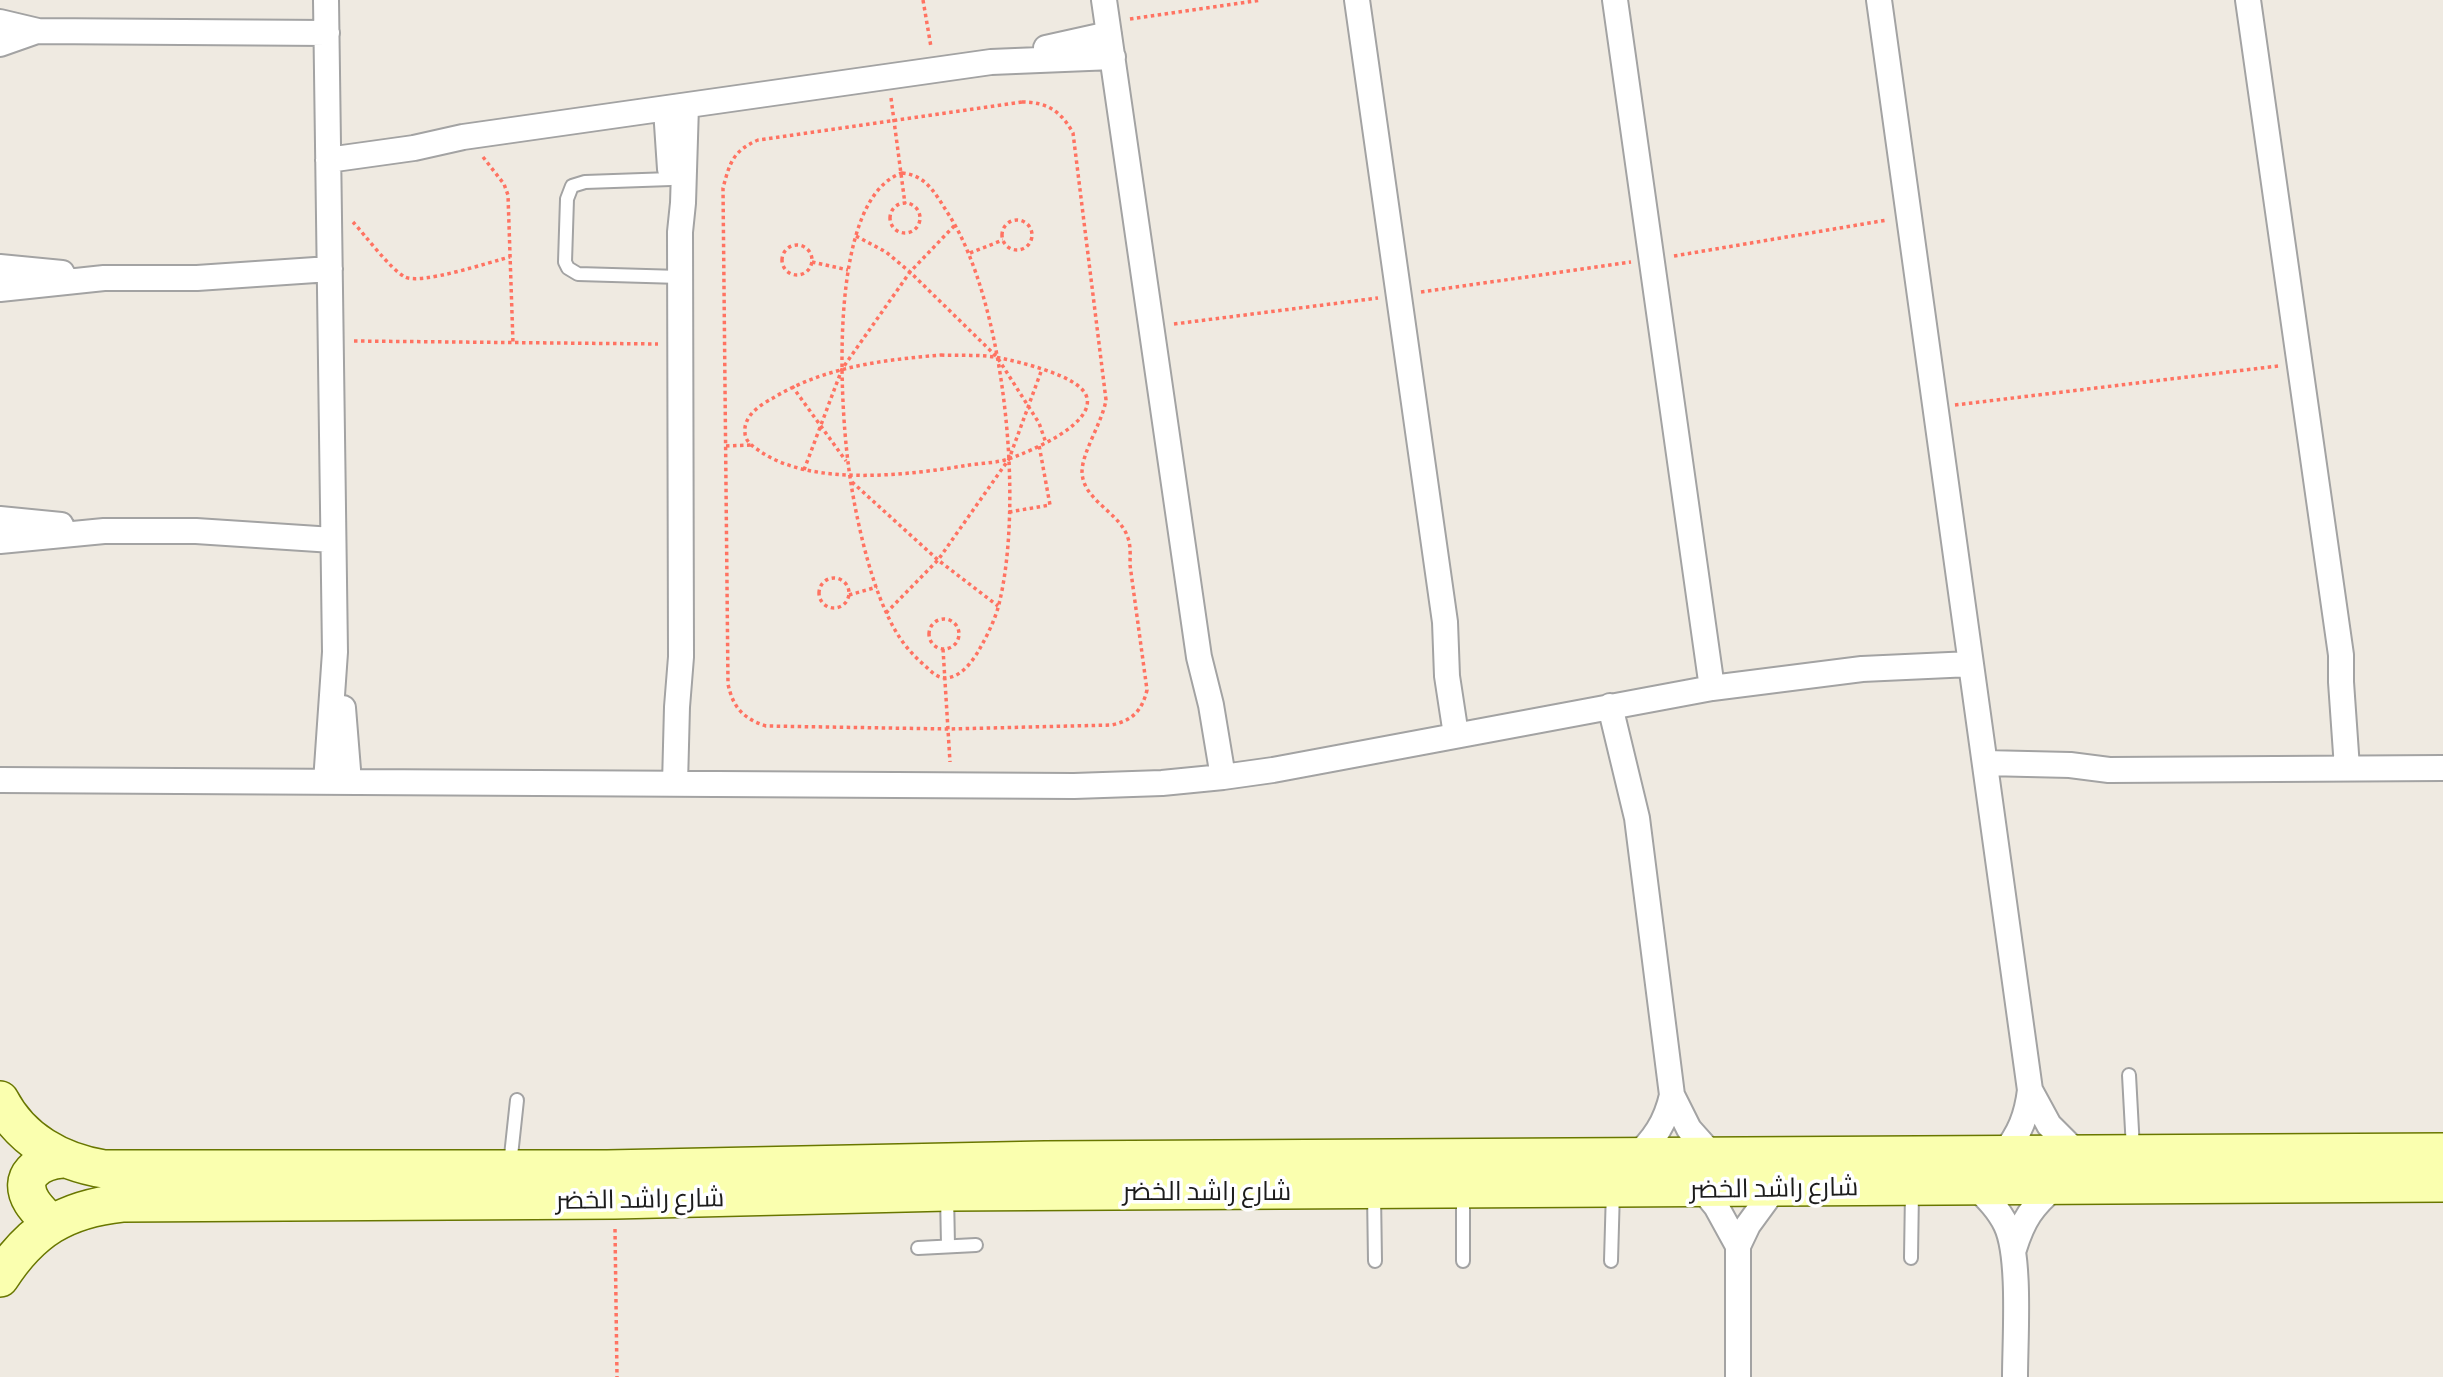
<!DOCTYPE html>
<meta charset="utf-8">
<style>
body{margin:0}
canvas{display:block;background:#efeae1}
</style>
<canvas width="2443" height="1377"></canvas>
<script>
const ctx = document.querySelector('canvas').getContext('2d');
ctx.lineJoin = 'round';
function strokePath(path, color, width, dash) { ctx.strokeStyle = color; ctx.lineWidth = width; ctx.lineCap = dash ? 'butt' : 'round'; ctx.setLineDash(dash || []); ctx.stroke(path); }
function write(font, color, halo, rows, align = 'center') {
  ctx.font = font + ' Commissioner,Cairo,sans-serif'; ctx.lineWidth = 7; ctx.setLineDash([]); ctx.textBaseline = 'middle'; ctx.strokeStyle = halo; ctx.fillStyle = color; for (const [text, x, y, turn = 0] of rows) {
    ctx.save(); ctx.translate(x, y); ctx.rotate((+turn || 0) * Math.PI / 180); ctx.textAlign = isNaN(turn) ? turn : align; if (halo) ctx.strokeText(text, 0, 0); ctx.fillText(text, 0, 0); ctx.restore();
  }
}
const lane = new Path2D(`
 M671,179L585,182L572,186L567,199L565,262L568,268L578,274L680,277
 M2129,1075L2133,1149
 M510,1165L517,1100
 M1463,1193V1261
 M947,1194L948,1246
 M1374,1194L1375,1261
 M918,1248L976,1245
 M1911,1258L1912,1191
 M1611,1261L1613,1190`);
const street = new Path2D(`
 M1104,0L1199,657L1211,705L1223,777
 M1357,0L1445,622L1447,676L1456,735
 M1615,0L1712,688
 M1879,0L2030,1090C2027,1115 2020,1134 2003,1154
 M2248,0L2341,655V682L2347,768
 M0,22L38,31L327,33
 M0,44L37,31
 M1046,48L1109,34
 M666,109L670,169
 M328,160L414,148L463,137L991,62L1113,57
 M0,267L62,273
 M0,289L104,278H197L330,269
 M0,519L61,525
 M0,541L104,531H196L333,540
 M1610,706L1637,818L1672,1095L1689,1129L1714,1157
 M343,708L349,782
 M1985,763L2070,765L2109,770L2443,768
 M0,780L1074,786L1162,783L1223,777L1273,770L1712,688L1862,669L1971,664
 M326,782L335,652L326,0
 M675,784L677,707L681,657L680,232L683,203L686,106
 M2030,1090L2049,1125L2077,1153
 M1634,1158C1654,1140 1666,1122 1672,1095
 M1976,1187C1987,1198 1999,1210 2006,1225C2021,1256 2015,1339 2015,1377
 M1702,1189L1716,1206L1738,1246
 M2014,1249C2023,1220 2032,1206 2056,1186
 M1738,1377V1246L1748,1225L1775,1188`);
const secondary = new Path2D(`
 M0,1100C21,1140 60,1162 104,1169H607L1045,1160L2443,1152
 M51,1224C45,1217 37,1210 32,1202C16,1176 39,1161 62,1159
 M0,1278C31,1230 65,1209 122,1203L615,1200L947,1192L2443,1183`);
strokePath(lane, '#a3a3a3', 16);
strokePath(street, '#a3a3a3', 28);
strokePath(secondary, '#697700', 40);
strokePath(new Path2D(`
 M923,0L931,47
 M1130,19L1261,0
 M891,98L905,204
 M1022,102C1047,102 1061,111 1073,133L1106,400C1102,423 1082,452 1082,472C1083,501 1120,512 1128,538C1131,547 1130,556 1130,565L1147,690C1142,711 1132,721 1111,725L949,729L766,726C744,719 733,708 728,684L723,188C730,162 733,151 758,140Z
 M483,157L504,184L508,195L513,343
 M902,173C927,175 936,195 949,215C1005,303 1024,503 999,604C995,620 987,636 979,650C972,662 961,677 946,678C936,678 930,670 923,664C907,650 895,633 887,614C868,575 853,505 848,462C840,399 828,198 902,173Z
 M890 218a15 15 0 1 1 30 0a15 15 0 1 1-30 0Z
 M1002 235a15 15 0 1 1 30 0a15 15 0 1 1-30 0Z
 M353,222C365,235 390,269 405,277C421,285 490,262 510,257
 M856,236L886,252L910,272L997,357L1039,423L1046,443
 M782 260a15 15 0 1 1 30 0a15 15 0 1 1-30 0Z
 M970,253L1003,240
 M1674,256L1887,220
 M812,262L848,270
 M1421,292L1631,262
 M1174,324L1378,298
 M354,341L658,344
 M941,355C960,356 981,354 1000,358C1019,362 1077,375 1086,395C1098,423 1031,451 1011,458C998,463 983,463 969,465C909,475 814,487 761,452C754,447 745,442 745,433C743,416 760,405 773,398C824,367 882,360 941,355Z
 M792,386L846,461
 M1955,405L2278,366
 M726,446L751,445
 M804,470L842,369L910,272L955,225
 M852,482L938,560L998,606
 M1009,512L1050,505L1039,445
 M819 593a15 15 0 1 1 30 0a15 15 0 1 1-30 0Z
 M849,595L877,587
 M886,613L938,560L1009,459L1042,369
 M929 634a15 15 0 1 1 30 0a15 15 0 1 1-30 0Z
 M943,649L950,762
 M615,1229L617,1377`), '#ff7362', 3.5, [3.5, 3.5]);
strokePath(lane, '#fff', 12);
strokePath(street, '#fff', 24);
strokePath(secondary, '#faffaf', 37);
write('26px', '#1c1c1c', '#fff', [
 ["شارع راشد الخضر",1774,1188,-1],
 ["شارع راشد الخضر",1207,1191],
 ["شارع راشد الخضر",640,1199,-1]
]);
</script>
